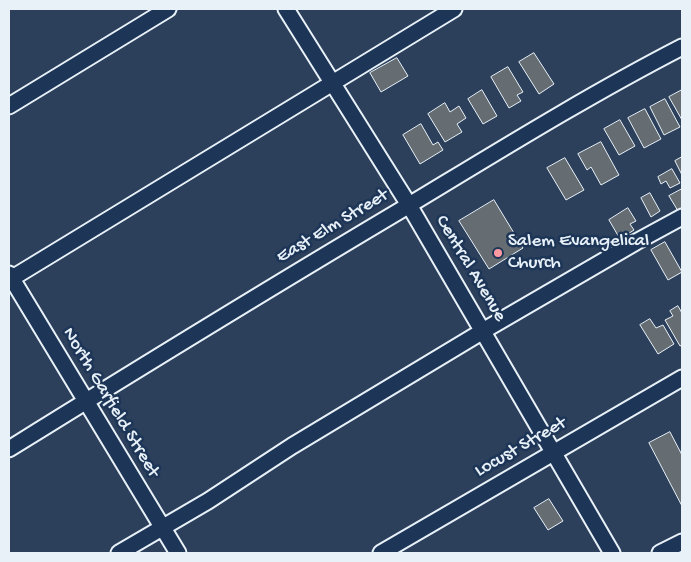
<!DOCTYPE html>
<style>
body{margin:0}
#map{position:relative;width:691px;height:562px;overflow:hidden;background:#2c405c;font-family:"Gochi Hand",sans-serif}
canvas{display:block}
.frame{position:absolute;inset:0;border:10px solid #e8f1f8;pointer-events:none}
</style>
<div id="map">
<canvas width="691" height="562"></canvas>
<div class="frame"></div>
</div>
<script>
const ctx = document.querySelector('canvas').getContext('2d');
ctx.lineJoin = 'round';
function fill(path, color) { ctx.fillStyle = color; ctx.fill(path, 'evenodd'); }
function strokePath(path, color, width, dash) { ctx.strokeStyle = color; ctx.lineWidth = width; ctx.lineCap = dash ? 'butt' : 'round'; ctx.setLineDash(dash || []); ctx.stroke(path); }
function write(font, color, halo, rows, align = 'center') {
  ctx.font = font + ' "Gochi Hand",sans-serif'; ctx.lineWidth = 5; ctx.setLineDash([]); ctx.textBaseline = 'middle'; ctx.strokeStyle = halo; ctx.fillStyle = color; for (const [text, x, y, turn = 0] of rows) {
    ctx.save(); ctx.translate(x, y); ctx.rotate((+turn || 0) * Math.PI / 180); ctx.textAlign = isNaN(turn) ? turn : align; if (halo) ctx.strokeText(text, 0, 0); ctx.fillText(text, 0, 0); ctx.restore();
  }
}
const building = new Path2D(`
 M534,53L554,84L539,94L519,62Z
 M397,58L408,76L381,92L370,73Z
 M508,67L523,92L517,95L521,101L509,108L491,77Z
 M482,90L497,116L483,124L468,99Z
 M682,90V120L669,97Z
 M665,99L680,127L664,135L650,107Z
 M445,103L450,112L459,106L466,118L457,124L462,132L445,142L428,114Z
 M645,109L661,139L644,148L628,118Z
 M620,120L635,146L619,155L604,129Z
 M421,124L433,145L438,142L443,150L420,164L403,135Z
 M601,142L619,175L601,185L591,167L587,170L578,154Z
 M682,157V175L675,161Z
 M565,158L584,190L566,200L547,168Z
 M672,169L680,183L670,188L666,181L661,184L658,177Z
 M682,189V208L678,211L669,196Z
 M650,193L660,211L651,217L641,198Z
 M494,200L523,248L489,269L459,221Z
 M628,208L636,221L630,224L634,230L620,239L609,220Z
 M665,242L682,272L668,280L651,250Z
 M678,306L682,313V345L680,346L665,320L673,316L670,311Z
 M650,319L656,328L663,325L674,344L658,354L640,325Z
 M670,432L682,455V506L649,443Z
 M549,499L563,521L548,530L534,508Z`);
fill(building, '#666d72');
strokePath(building, '#e8f1f8', 1);
const minor = new Path2D(`
 M286,9L409,205L612,553
 M9,106L168,9
 M9,274L178,553
 M9,280L454,9
 M9,449C141,367 273,286 406,207C497,152 587,96 682,47
 M119,553L208,501L292,446L488,328L636,242L682,217
 M381,553L682,378
 M660,553L682,542`);
strokePath(minor, '#e8f1f8', 19);
strokePath(minor, '#1d3557', 15);
for (const [x, y, r, color] of [
 [498,253,5,"#ff9aa2"]
]) { const dot = new Path2D(); dot.arc(x, y, r, 0, 2 * Math.PI); ctx.fillStyle = color; ctx.fill(dot); strokePath(dot, '#1d3557', 2); }
write('19px', '#e8f1f8', '#1d3557', [
 ["East Elm Street",333,227,-31],
 ["Central Avenue",470,269,59],
 ["North Garfield Street",110,403,59],
 ["Locust Street",521,448,-30]
]);
write('19px', '#e8f1f8', '#1d3557', [
 ["Salem Evangelical",508,242],
 ["Church",508,264]
], 'left');
</script>
